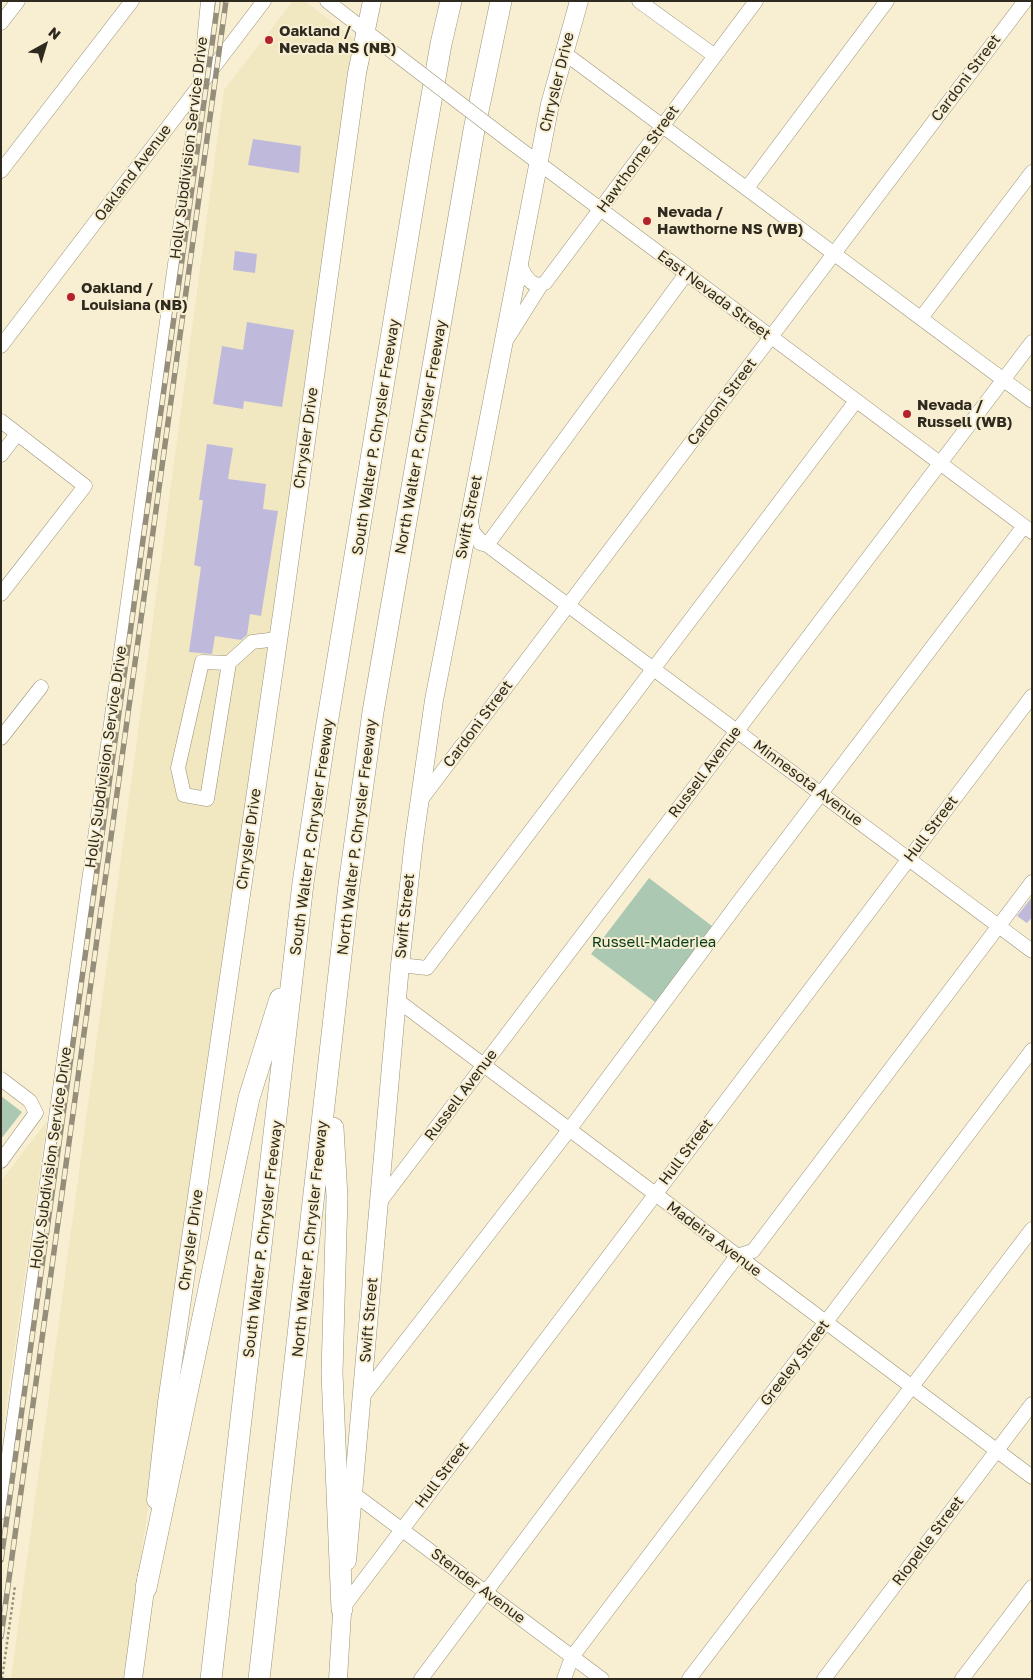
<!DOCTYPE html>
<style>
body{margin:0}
#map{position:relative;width:1033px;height:1680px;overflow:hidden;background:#f8efd2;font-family:"Golos Text",sans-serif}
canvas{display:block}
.frame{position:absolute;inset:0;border:2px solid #2e2a1f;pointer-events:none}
.north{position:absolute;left:20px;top:20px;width:50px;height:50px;-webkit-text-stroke:4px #f8efd2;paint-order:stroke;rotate:39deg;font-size:14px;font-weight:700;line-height:20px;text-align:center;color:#2e2a1f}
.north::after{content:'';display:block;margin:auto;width:18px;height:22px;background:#2e2a1f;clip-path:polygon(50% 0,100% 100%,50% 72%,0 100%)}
</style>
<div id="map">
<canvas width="1033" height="1680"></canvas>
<div class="frame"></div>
<div class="north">N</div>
</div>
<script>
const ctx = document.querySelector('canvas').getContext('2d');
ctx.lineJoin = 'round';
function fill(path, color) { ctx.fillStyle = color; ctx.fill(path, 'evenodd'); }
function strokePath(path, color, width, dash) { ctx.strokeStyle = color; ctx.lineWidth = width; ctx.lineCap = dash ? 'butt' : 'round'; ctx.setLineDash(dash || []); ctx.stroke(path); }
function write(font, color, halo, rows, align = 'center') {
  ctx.font = font + ' "Golos Text",sans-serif'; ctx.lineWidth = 4; ctx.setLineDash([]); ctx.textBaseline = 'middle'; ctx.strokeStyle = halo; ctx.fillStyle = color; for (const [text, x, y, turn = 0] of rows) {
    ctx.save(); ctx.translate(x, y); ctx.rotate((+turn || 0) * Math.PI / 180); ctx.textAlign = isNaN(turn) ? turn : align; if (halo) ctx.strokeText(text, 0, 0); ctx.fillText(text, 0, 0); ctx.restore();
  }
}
fill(new Path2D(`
 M293,1H305L353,38L124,1679H11L224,90Z
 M47,1121L1,1442V1181Z`), '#f1e7c1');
fill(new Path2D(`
 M649,878L716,929L659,1005L591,954Z
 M1,1096L22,1112L1,1139Z`), '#abc9b2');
fill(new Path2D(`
 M253,139L301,146L299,173L248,165Z
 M235,251L257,254L255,273L233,270Z
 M247,322L294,330L282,407L244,401L243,409L213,404L222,346L243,350Z
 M207,444L233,448L228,479L266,484L263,509L278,511L261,616L250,614L247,635L241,640L215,636L212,654L189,652L201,567L194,565L203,500H199Z
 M1032,897V917L1027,923L1017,916Z`), '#bfbadc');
const minor = new Path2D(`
 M327,1L385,46
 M639,1L715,56
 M1,23L18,1
 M563,52L1032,401
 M512,143L1032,532
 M1,171L132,1
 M747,188L887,1
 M518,261C524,273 530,290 545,283L756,1
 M921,318L1032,172
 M507,339L541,285
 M1,346L264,1
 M1,421L85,486L1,594
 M1,455L17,434
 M470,517L473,532L479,539L1032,951
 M480,543L487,545L686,274
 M229,663L202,662L178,768L184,795L207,799L229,663L252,642L278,639
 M1,738L41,687
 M420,801L1025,1
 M400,965L427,968L856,401
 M397,1000L1032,1477
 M1,1079L30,1101L36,1113L1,1161
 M379,1203L1032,342
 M363,1396L569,1130L741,899L1024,526
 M354,1494L602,1679
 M1,1512L200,85L208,1
 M342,1609L1032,696
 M421,1679L737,1256L753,1251L1032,882
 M564,1679L572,1657L1032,1050
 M689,1679L1032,1229
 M824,1679L1032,1404
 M962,1679L1032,1587`);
const major = new Path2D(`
 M156,1500L167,1402L284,600L357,73L372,1
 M347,1561L400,965L414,840L434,700L550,104L579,1
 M133,1679L147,1575
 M338,1679L343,1597`);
const highway = new Path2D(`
 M333,1128L337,1197L332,1373L342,1609
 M146,1588L249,1098L280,999
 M211,1679L303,883L324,742L422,152L441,44L451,1
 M259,1679L349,885L373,712L474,130L501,1`);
strokePath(minor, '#999176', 15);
strokePath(major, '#999176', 19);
strokePath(highway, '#999176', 22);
strokePath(new Path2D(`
 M2,1679L15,1586`), '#958f7b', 2.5, [2.5, 2.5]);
strokePath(minor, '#fff', 14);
strokePath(major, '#fff', 18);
strokePath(highway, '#fff', 21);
const rail = new Path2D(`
 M1,1560L218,1
 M1,1637L226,1`);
strokePath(rail, '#948e7a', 5.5);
strokePath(rail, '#f8efd2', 4, [11]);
const minorBridge = new Path2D(`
 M385,46L512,143`);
strokePath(minorBridge, '#999176', 15, []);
strokePath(minorBridge, '#fff', 14);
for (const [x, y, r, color] of [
 [269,40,5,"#b4232b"],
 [647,221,5,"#b4232b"],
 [71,297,5,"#b4232b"],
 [907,414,5,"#b4232b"]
]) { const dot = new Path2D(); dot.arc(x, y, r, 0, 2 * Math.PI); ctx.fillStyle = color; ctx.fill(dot); strokePath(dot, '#f8efd2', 2); }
write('bold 15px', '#2e2a1f', '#f8efd2', [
 ["Oakland /",279,31],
 ["Nevada NS (NB)",279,48],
 ["Nevada /",657,212],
 ["Hawthorne NS (WB)",657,229],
 ["Oakland /",81,288],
 ["Louisiana (NB)",81,305],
 ["Nevada /",917,405],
 ["Russell (WB)",917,422]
], 'left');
write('15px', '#2e2a1f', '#f8efd2', [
 ["Cardoni Street",966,78,-53],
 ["Chrysler Drive",557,82,-76],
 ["Holly Subdivision Service Drive",189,148,-83],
 ["Hawthorne Street",638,159,-54],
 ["Oakland Avenue",133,173,-53],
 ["East Nevada Street",714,295,37],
 ["Cardoni Street",722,402,-53],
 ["South Walter P. Chrysler Freeway",376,437,-81],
 ["North Walter P. Chrysler Freeway",421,437,-80],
 ["Chrysler Drive",306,438,-82],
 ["Swift Street",469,517,-79],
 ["Cardoni Street",478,724,-53],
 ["Holly Subdivision Service Drive",106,757,-82],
 ["Russell Avenue",705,772,-53],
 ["Minnesota Avenue",808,783,37],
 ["Hull Street",931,829,-53],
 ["South Walter P. Chrysler Freeway",312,837,-82],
 ["North Walter P. Chrysler Freeway",357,837,-83],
 ["Chrysler Drive",249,839,-82],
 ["Swift Street",405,916,-84],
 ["Russell Avenue",461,1095,-53],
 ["Hull Street",686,1152,-53],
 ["Holly Subdivision Service Drive",51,1158,-82],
 ["South Walter P. Chrysler Freeway",263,1239,-83],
 ["North Walter P. Chrysler Freeway",310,1239,-84],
 ["Madeira Avenue",714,1239,37],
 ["Chrysler Drive",191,1240,-82],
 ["Swift Street",369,1320,-85],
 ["Greeley Street",795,1363,-53],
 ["Hull Street",442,1475,-53],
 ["Riopelle Street",928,1541,-53],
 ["Stender Avenue",478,1586,37]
]);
write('15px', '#043b1b', '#f8efd2', [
 ["Russell-Maderiea",654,942]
]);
</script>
